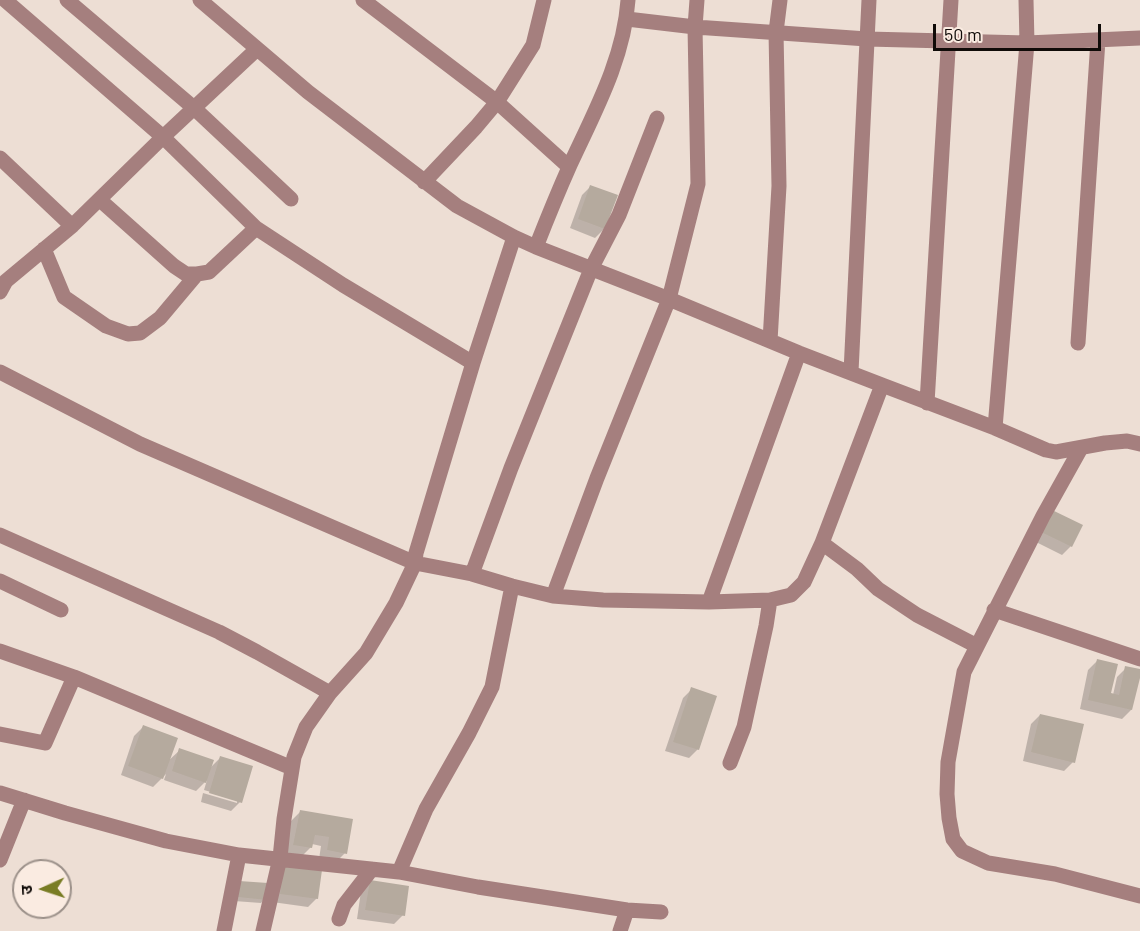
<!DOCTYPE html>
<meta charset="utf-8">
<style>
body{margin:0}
#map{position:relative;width:1140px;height:931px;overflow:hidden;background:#edded4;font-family:Barlow,"Noto Sans Devanagari",sans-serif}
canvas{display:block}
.north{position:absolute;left:12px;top:859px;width:60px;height:60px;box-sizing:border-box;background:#faebe1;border:2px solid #9c918a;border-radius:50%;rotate:267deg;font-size:16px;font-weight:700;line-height:24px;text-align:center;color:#100b08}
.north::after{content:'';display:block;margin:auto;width:21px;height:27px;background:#797c24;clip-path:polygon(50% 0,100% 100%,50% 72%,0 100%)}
.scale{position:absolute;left:933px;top:24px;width:168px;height:27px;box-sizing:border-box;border:3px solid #100b08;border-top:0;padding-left:8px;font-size:18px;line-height:21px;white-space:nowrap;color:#100b08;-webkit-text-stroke:4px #faebe1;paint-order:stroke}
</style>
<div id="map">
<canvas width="1140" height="931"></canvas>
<div class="north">उ</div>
<div class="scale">50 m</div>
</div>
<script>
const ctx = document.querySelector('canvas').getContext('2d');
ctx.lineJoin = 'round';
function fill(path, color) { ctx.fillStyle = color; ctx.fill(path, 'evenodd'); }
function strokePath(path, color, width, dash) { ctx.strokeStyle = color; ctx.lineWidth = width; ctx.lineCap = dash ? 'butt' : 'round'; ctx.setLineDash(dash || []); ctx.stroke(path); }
fill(new Path2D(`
 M591,186L604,229L595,238L570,228L582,195Z
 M1050,511L1071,546L1062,555L1032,540Z
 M1097,661L1109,694L1113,695L1117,677L1126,668L1140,671L1131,710L1122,719L1080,709L1088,670Z
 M692,689L698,749L689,758L665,751L683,698Z
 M1040,715L1073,762L1064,771L1023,761L1031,724Z
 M143,727L167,762L180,750L210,768L221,757L240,802L231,811L201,802L203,793L237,803V800L204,790L207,780L196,791L164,780L166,774L153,787L121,775L134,736Z
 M300,812L351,821L345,853L336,862L319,859L321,846L312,844L311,847L302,856L285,853L291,821Z
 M276,875L317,898L308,907L272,902Z
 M240,882L265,899L261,903L234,901Z
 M370,882L403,915L394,924L357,919L361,891Z`), '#0003');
fill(new Path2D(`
 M590,185L618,195L605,229L578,219Z
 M1050,509L1083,525L1072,547L1039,531Z
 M1097,659L1118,664L1111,693L1119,695L1125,666L1140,669V678L1132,710L1088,700Z
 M691,687L717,696L699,750L673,742Z
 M1040,714L1084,724L1075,763L1031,752Z
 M143,725L178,738L163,779L128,766Z
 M179,748L214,760L206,783L172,771Z
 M220,756L253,766L242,803L209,793Z
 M300,810L353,819L347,854L327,850L329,837L315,835L312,848L293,845Z
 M284,864L322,870L318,899L280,894Z
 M370,880L409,886L405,916L365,910Z
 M239,881L268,883L267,900L238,897Z`), '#b5aa9e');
strokePath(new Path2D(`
 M5,0L163,137L256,228L343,285L473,363
 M67,0L194,108L291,199
 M363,0L497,102L569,167
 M627,19L695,27L867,39L1027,43L1140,38
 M0,158L72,226
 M424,182L476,127L497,102L533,45L544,0
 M100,200L174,266L186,274H197L209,272L256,228
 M536,247C547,219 558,192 570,165C594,113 624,59 628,0
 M44,249L64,297L106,326L128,334L140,333L160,318L197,274
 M0,292L6,281L72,226L163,137L257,49
 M770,341L779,186L776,32L780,0
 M1078,343L1098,40
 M0,372L140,444L415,563L472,574L512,586L553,596L603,600L709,602L770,600L791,595L804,582L822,543L882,385L799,353L669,299L536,247L514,237L457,206L308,92L200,0
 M851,372L869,0
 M882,385L995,428L1046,450L1056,452L1105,443L1127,441L1140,444
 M927,403L951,0
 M995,428L1027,43L1026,0
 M1081,448L1043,516L964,672L948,762L947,794L949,818L953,839L962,851L988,863L1055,874L1140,896
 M0,535L219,632L257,652L330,693
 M822,543L857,569L878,589L917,615L977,646
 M472,574L511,468L591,269L619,215L657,118
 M0,581L61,610
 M553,596L597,478L669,299L698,184L695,27L697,0
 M709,602L799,353
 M994,610L1140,659
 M0,651L74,677L292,768
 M0,734L45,743L74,677
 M730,763L744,727L766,626L770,600
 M0,793L65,813L166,841L239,855L399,872L478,887L627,910L661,912
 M0,860L24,800
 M399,872L426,809L469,733L492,687L512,586
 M339,919L344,905L372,869
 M224,931L239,855
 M263,931L280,858L284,819L294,757L306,727L330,693L366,653L396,603L415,563L416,553L473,363L514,237
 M620,931L627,910`), '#a57f7e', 15);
</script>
